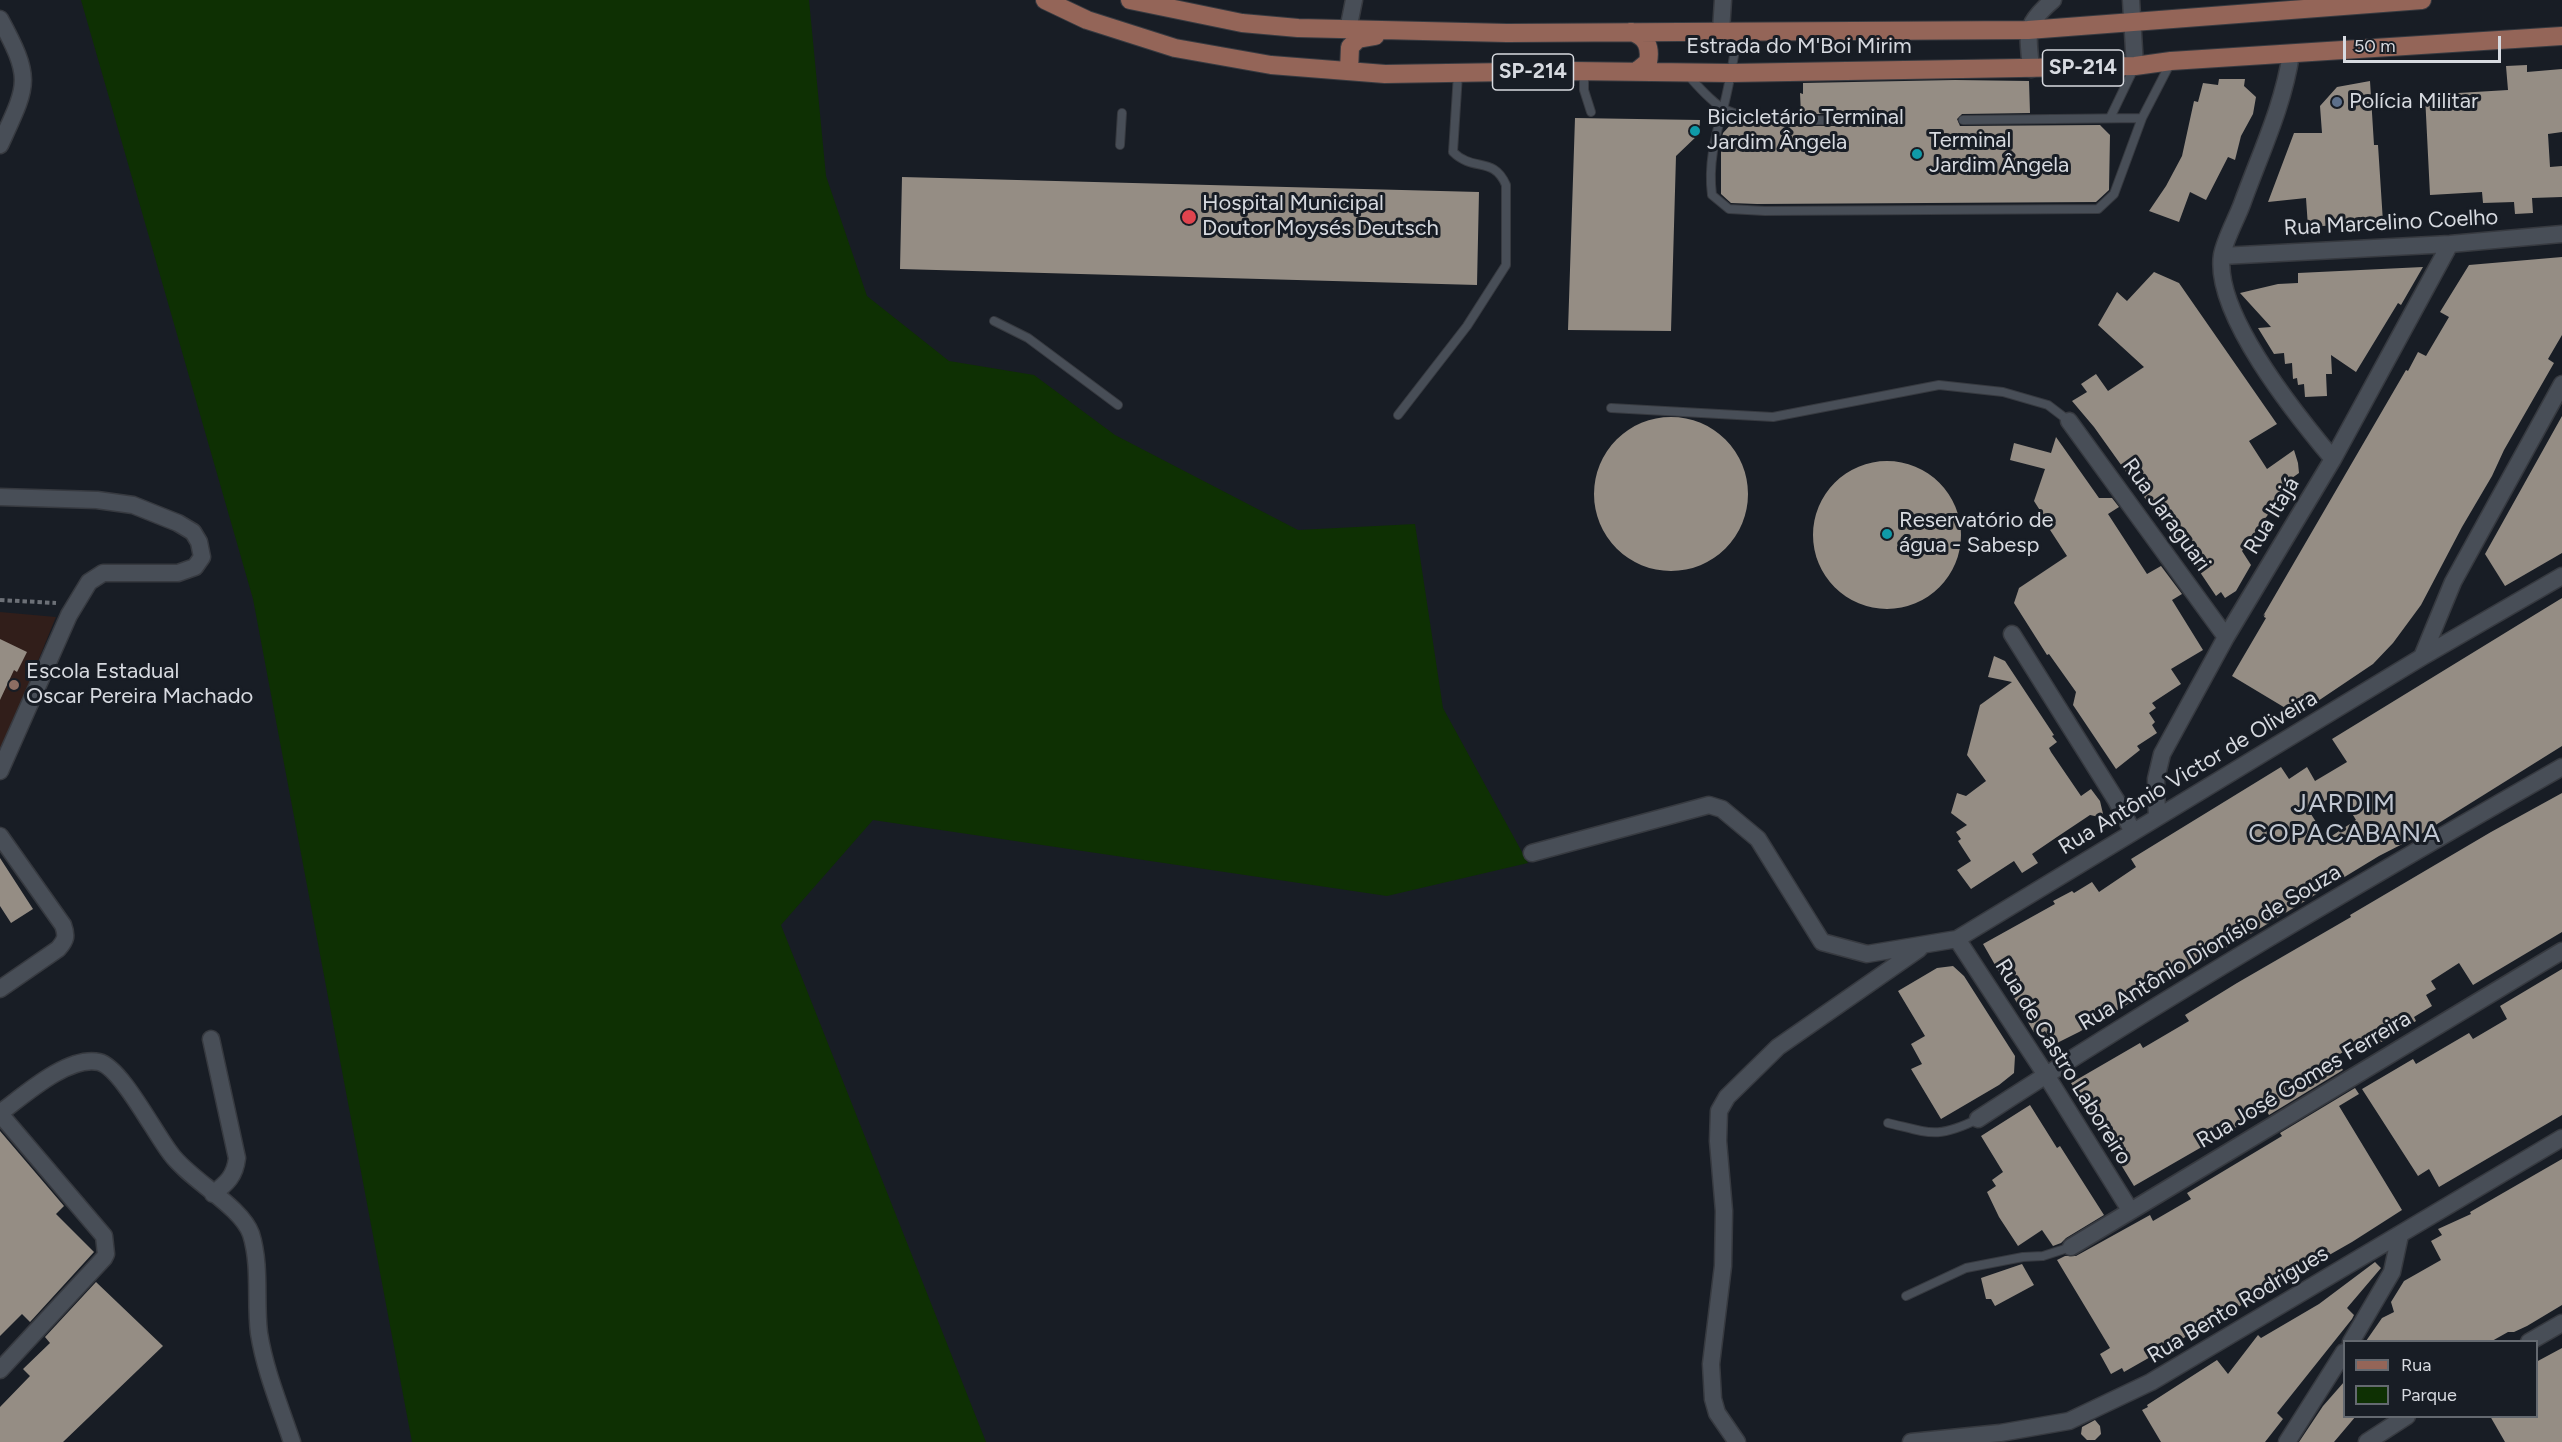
<!DOCTYPE html>
<meta charset="utf-8">
<style>
body{margin:0}
#map{position:relative;width:2562px;height:1442px;overflow:hidden;background:#181d25;font-family:Figtree,sans-serif}
canvas{display:block}
.legend{position:absolute;left:2343px;top:1340px;width:195px;height:78px;box-sizing:border-box;background:#181d25;border:2px solid #646970;margin:0;padding:8px 10px;list-style:none;font-size:18px;color:#d7dae0}
.legend li{display:flex;align-items:center;gap:12px;height:30px}
.legend b{width:30px;border:2px solid #646970}
.scale{position:absolute;left:2343px;top:36px;width:158px;height:27px;box-sizing:border-box;border:3px solid #d7dae0;border-top:0;padding-left:8px;font-size:18px;line-height:21px;white-space:nowrap;color:#d7dae0;-webkit-text-stroke:4px #181d25;paint-order:stroke}
</style>
<div id="map">
<canvas width="2562" height="1442"></canvas>
<ul class="legend">
<li><b style="height:8px;background:#946558"></b>Rua</li>
<li><b style="height:16px;background:#0e3003"></b>Parque</li>
</ul>
<div class="scale">50 m</div>
</div>
<script>
const ctx = document.querySelector('canvas').getContext('2d');
ctx.lineJoin = 'round';
function fill(path, color) { ctx.fillStyle = color; ctx.fill(path, 'evenodd'); }
function strokePath(path, color, width, dash) { ctx.strokeStyle = color; ctx.lineWidth = width; ctx.lineCap = dash ? 'butt' : 'round'; ctx.setLineDash(dash || []); ctx.stroke(path); }
function write(font, color, halo, rows, align = 'center') {
  ctx.font = font + ' Figtree,sans-serif'; ctx.lineWidth = 6; ctx.setLineDash([]); ctx.textBaseline = 'middle'; ctx.strokeStyle = halo; ctx.fillStyle = color; for (const [text, x, y, turn = 0] of rows) {
    ctx.save(); ctx.translate(x, y); ctx.rotate((+turn || 0) * Math.PI / 180); ctx.textAlign = isNaN(turn) ? turn : align; if (halo) ctx.strokeText(text, 0, 0); ctx.fillText(text, 0, 0); ctx.restore();
  }
}
fill(new Path2D(`
 M0,612L56,617L0,754Z`), '#311e1a');
fill(new Path2D(`
 M81,0H809L826,176L867,296L949,361L1034,375L1115,435L1298,530L1415,524L1443,708L1528,863L1387,896L873,820L781,925L986,1442H412L253,599Z`), '#0e3003');
fill(new Path2D(`
 M2527,65V72L2562,69V132L2548,134L2550,167L2562,166V197L2532,198L2533,213L2515,214L2514,202L2483,203L2482,192L2430,195L2425,95L2508,90L2506,66Z
 M2219,79H2245L2244,86L2256,97L2253,114L2241,136L2235,160L2228,157L2206,200L2190,192L2179,222L2149,211L2166,186L2182,156L2194,101L2198,102L2203,83L2218,85Z
 M1955,80L2029,81L2030,113L1962,114L1957,119L1960,126L2100,125L2110,135L2109,190L2096,202L1757,204L1731,203L1721,194V142L1723,133L1734,121L1793,126H1866L1871,124L1872,117L1867,114H1801L1800,93L1803,94V83Z
 M2370,81L2374,145H2378L2383,222L2308,227L2306,198L2268,202L2294,133H2322L2320,106L2337,87Z
 M1575,118L1700,120L1699,134L1676,156L1671,331L1568,330Z
 M902,177L1479,192L1477,285L900,269Z
 M2562,257V335L2548,359L2554,363L2504,450L2492,476L2462,527L2421,605L2393,643L2373,664L2318,701L2305,693L2292,712L2232,676L2266,618L2264,617L2265,614L2263,616L2406,370L2408,371L2418,352L2426,356L2449,317L2440,312L2469,265Z
 M2423,267L2401,305L2398,303L2356,372L2331,355L2332,374H2326L2327,396L2305,397L2304,384L2298,385L2297,378L2293,379L2292,363L2285,364L2284,353L2274,354L2258,328L2271,327L2240,293L2278,284L2298,283V273Z
 M2154,272L2179,283L2277,424L2249,441L2267,469L2294,450L2298,463L2299,473L2285,483L2295,491L2283,510L2277,502L2242,551L2251,565L2236,591L2225,598L2221,592L2216,596L2163,517L2159,518L2094,427L2072,401L2087,392L2081,384L2096,374L2108,391L2144,367L2098,325L2117,292L2127,301Z
 M2562,416V553L2505,586L2485,554Z
 M1594 494a77 77 0 1 1 154 0a77 77 0 1 1-154 0Z
 M2056,437L2099,498H2112L2119,507L2108,514L2147,574L2161,566L2182,594L2172,600L2203,650L2171,669L2181,684L2152,703L2156,708L2149,713L2155,722L2152,725L2157,733L2137,746L2140,750L2116,769L2073,705L2076,692L2049,654L2047,655L2014,603L2019,588L2067,556L2039,513L2041,512L2034,501L2045,469L2010,460L2014,443L2051,453Z
 M1813 535a74 74 0 1 1 148 0a74 74 0 1 1-148 0Z
 M2562,598V746L2418,836L2379,856L2259,929L2079,1032L2053,1045L2045,1031L2036,1036L1983,944L2055,904L2053,901L2072,891L2074,893L2092,882L2099,892L2136,867L2131,859L2281,767L2289,779L2307,767L2315,781L2347,762L2332,739ZM2339,792L2356,820L2327,839L2309,811Z
 M0,639L27,652L17,672L14,670L0,700Z
 M1994,656L2005,661L2054,735L2052,736L2057,742L2049,748L2051,752L2081,796L2091,789L2100,801L2104,818L2090,815L2057,837L2032,854L2038,863L2022,873L2014,861L1971,889L1957,870L1971,861L1958,841L1961,839L1956,832L1967,825L1951,813L1957,793L1966,796L1986,781L1967,755L1980,705L2012,682L1988,677Z
 M2562,793V932L2473,985L2459,963L2431,981L2436,989L2426,995L2432,1006L2414,1017L2416,1021L2378,1044L2372,1034L2335,1057L2343,1070L2269,1115L2266,1110L2134,1186L2071,1083L2140,1043L2143,1048L2189,1021L2185,1015L2237,983L2351,917L2350,915L2491,832Z
 M0,858L33,909L11,923L0,906Z
 M1953,966L1964,976L2015,1056L2014,1073L1999,1085L1941,1119L1911,1069L1922,1064L1911,1044L1925,1036L1898,991L1937,968Z
 M2562,969V1115L2439,1187L2429,1169L2418,1176L2362,1089L2413,1059L2416,1064L2469,1033L2473,1039L2507,1019L2500,1006Z
 M2355,1088L2359,1094L2339,1106L2402,1210L2352,1242L2124,1372L2122,1368L2111,1374L2100,1354L2110,1348L2057,1260L2065,1256H2076L2150,1215L2153,1221L2191,1199L2187,1193L2282,1136L2280,1133Z
 M2030,1105L2057,1148L2060,1146L2104,1215L2066,1238L2061,1243L2053,1246L2042,1230L2018,1246L1999,1217L1987,1192L1996,1186L1992,1180L2003,1172L1981,1136Z
 M0,1131L64,1206L56,1214L94,1252L30,1322L22,1314L0,1336Z
 M2562,1159V1305L2527,1326L2514,1332H2508L2492,1341H2366L2382,1318L2394,1312L2391,1302L2404,1281L2441,1260L2431,1241L2442,1235L2438,1229L2471,1214L2470,1212Z
 M2375,1262L2381,1268L2347,1308L2354,1315L2352,1319L2277,1413L2283,1419L2265,1442H2161L2142,1410L2148,1407L2147,1405L2217,1360L2228,1374L2258,1335L2261,1338L2319,1304Z
 M2022,1264L2034,1285L1995,1306L1991,1299H1986L1981,1278Z
 M96,1282L163,1346L63,1442H0V1407L30,1376L23,1369L50,1343L45,1337Z
 M2562,1348V1442H2505L2490,1416H2536V1362Z
 M2344,1382V1416H2356L2334,1442H2299L2323,1406Z
 M2095,1420L2100,1426L2101,1434L2095,1440H2087L2081,1434L2082,1427Z`), '#958d84');
const service = new Path2D(`
 M1738,31C1734,57 1730,83 1723,109C1715,137 1708,165 1712,195L1729,209L1765,211L2098,209L2114,194L2142,118L2171,62
 M1584,71V90L1591,112
 M1687,74C1697,85 1710,101 1724,109C1755,125 1830,119 1866,120
 M2110,118L2135,66
 M1963,120L2142,118
 M1120,145L1122,113
 M994,321L1028,338L1118,405
 M1611,408L1773,417L1939,385L2003,392L2048,405L2069,421
 M1398,415L1467,326L1506,265V185C1494,156 1473,172 1453,152L1458,74
 M1888,1123C1930,1133 1937,1139 1978,1119
 M1906,1296L1966,1268L2023,1257L2043,1256L2071,1247`);
const minor = new Path2D(`
 M2131,0L2135,66
 M0,19C33,80 28,84 0,145
 M1348,30L1354,0
 M1721,31L1723,0
 M2291,54C2283,107 2260,154 2242,204C2236,220 2225,239 2222,255C2213,313 2297,416 2333,459
 M2031,69C2028,32 2023,26 2053,0
 M2222,256L2450,244L2562,234
 M2069,421L2226,637
 M0,497L97,500L133,505L178,523L193,532L199,542L202,557L195,567L178,573H103L89,582L69,615L0,771
 M2012,634L2116,800L2133,832
 M2422,657L2453,582L2562,384
 M2157,817L2156,779L2162,754L2226,637L2333,459L2450,244
 M0,836L63,925C67,936 66,940 58,949L0,989
 M1532,853L1709,805L1722,809L1758,839L1822,942L1867,954L1957,939L2422,657L2562,576
 M1957,939L2046,1075L2130,1210
 M211,1039L237,1158C235,1176 227,1183 213,1194
 M0,1113C23,1096 68,1055 99,1062C121,1067 155,1134 171,1154C190,1180 241,1206 251,1234C261,1266 255,1301 259,1333C265,1371 280,1406 292,1442
 M0,1114L104,1236L106,1254L104,1258L0,1370
 M1978,1119C2168,995 2365,880 2562,767
 M2071,1247L2562,951
 M2351,1342L2392,1272L2400,1235
 M2529,1342L2562,1323
 M1737,1442L1717,1413L1713,1399L1711,1364L1723,1266L1724,1211L1718,1141L1719,1111L1727,1097L1778,1047L1919,949
 M1911,1442L2000,1433L2069,1421L2151,1382L2562,1138
 M2287,1442L2344,1352
 M2367,1442L2407,1416`);
const primary = new Path2D(`
 M1045,0L1087,20L1175,48L1271,65L1385,74L1571,71L1731,73L2135,66L2171,61L2562,36
 M1130,0L1242,23L1298,28L1507,33L2028,30L2422,0
 M1631,32C1646,36 1651,47 1648,62L1636,72
 M1349,71L1350,47L1358,39L1375,36`);
strokePath(service, '#373a40', 10);
strokePath(minor, '#373a40', 19);
strokePath(primary, '#373a40', 20);
strokePath(new Path2D(`
 M0,600L56,603`), '#6c7077', 4, [4.5, 3]);
strokePath(service, '#484e57', 8);
strokePath(minor, '#484e57', 16);
strokePath(primary, '#946558', 18);
for (const [x, y, r, color] of [
 [2337,102,6,"#5c6f8a"],
 [1695,131,6,"#0f9aa8"],
 [1917,154,6,"#0f9aa8"],
 [1189,217,8,"#e0444e"],
 [1887,534,6,"#0f9aa8"],
 [14,685,6,"#8d6e63"]
]) { const dot = new Path2D(); dot.arc(x, y, r, 0, 2 * Math.PI); ctx.fillStyle = color; ctx.fill(dot); strokePath(dot, '#181d25', 2); }
for (const [x, y, w] of [
 [2083,68,81],
 [1533,72,81]
]) { const box = new Path2D(); box.roundRect(x - w / 2, y - 18, w, 36, 4.5); ctx.fillStyle = '#181d25'; ctx.fill(box); strokePath(box, '#d7dae0', 1.5); }
write('bold 21px', '#d7dae0', null, [
 ["SP-214",2083,68],
 ["SP-214",1533,72]
]);
write('22px', '#d7dae0', '#181d25', [
 ["Estrada do M'Boi Mirim",1799,47],
 ["Rua Marcelino Coelho",2391,223,-3],
 ["Rua Jaraguari",2166,515,54],
 ["Rua Itajá",2272,516,-59],
 ["Rua Antônio Victor de Oliveira",2188,773,-31],
 ["Rua Antônio Dionísio de Souza",2210,948,-31],
 ["Rua de Castro Laboreiro",2063,1062,58],
 ["Rua José Gomes Ferreira",2304,1080,-31],
 ["Rua Bento Rodrigues",2238,1305,-31]
]);
write('22px', '#d7dae0', '#181d25', [
 ["Polícia Militar",2349,102],
 ["Bicicletário Terminal",1707,118],
 ["Jardim Ângela",1707,143],
 ["Terminal",1929,141],
 ["Jardim Ângela",1929,166],
 ["Hospital Municipal",1202,204],
 ["Doutor Moysés Deutsch",1202,229],
 ["Reservatório de",1899,521],
 ["água - Sabesp",1899,546],
 ["Escola Estadual",26,672],
 ["Oscar Pereira Machado",26,697]
], 'left');
ctx.letterSpacing = '1.5px';
write('26px', '#c0c6d1', '#181d25', [
 ["JARDIM",2345,804],
 ["COPACABANA",2345,834]
]);
ctx.letterSpacing = '0px';
</script>
